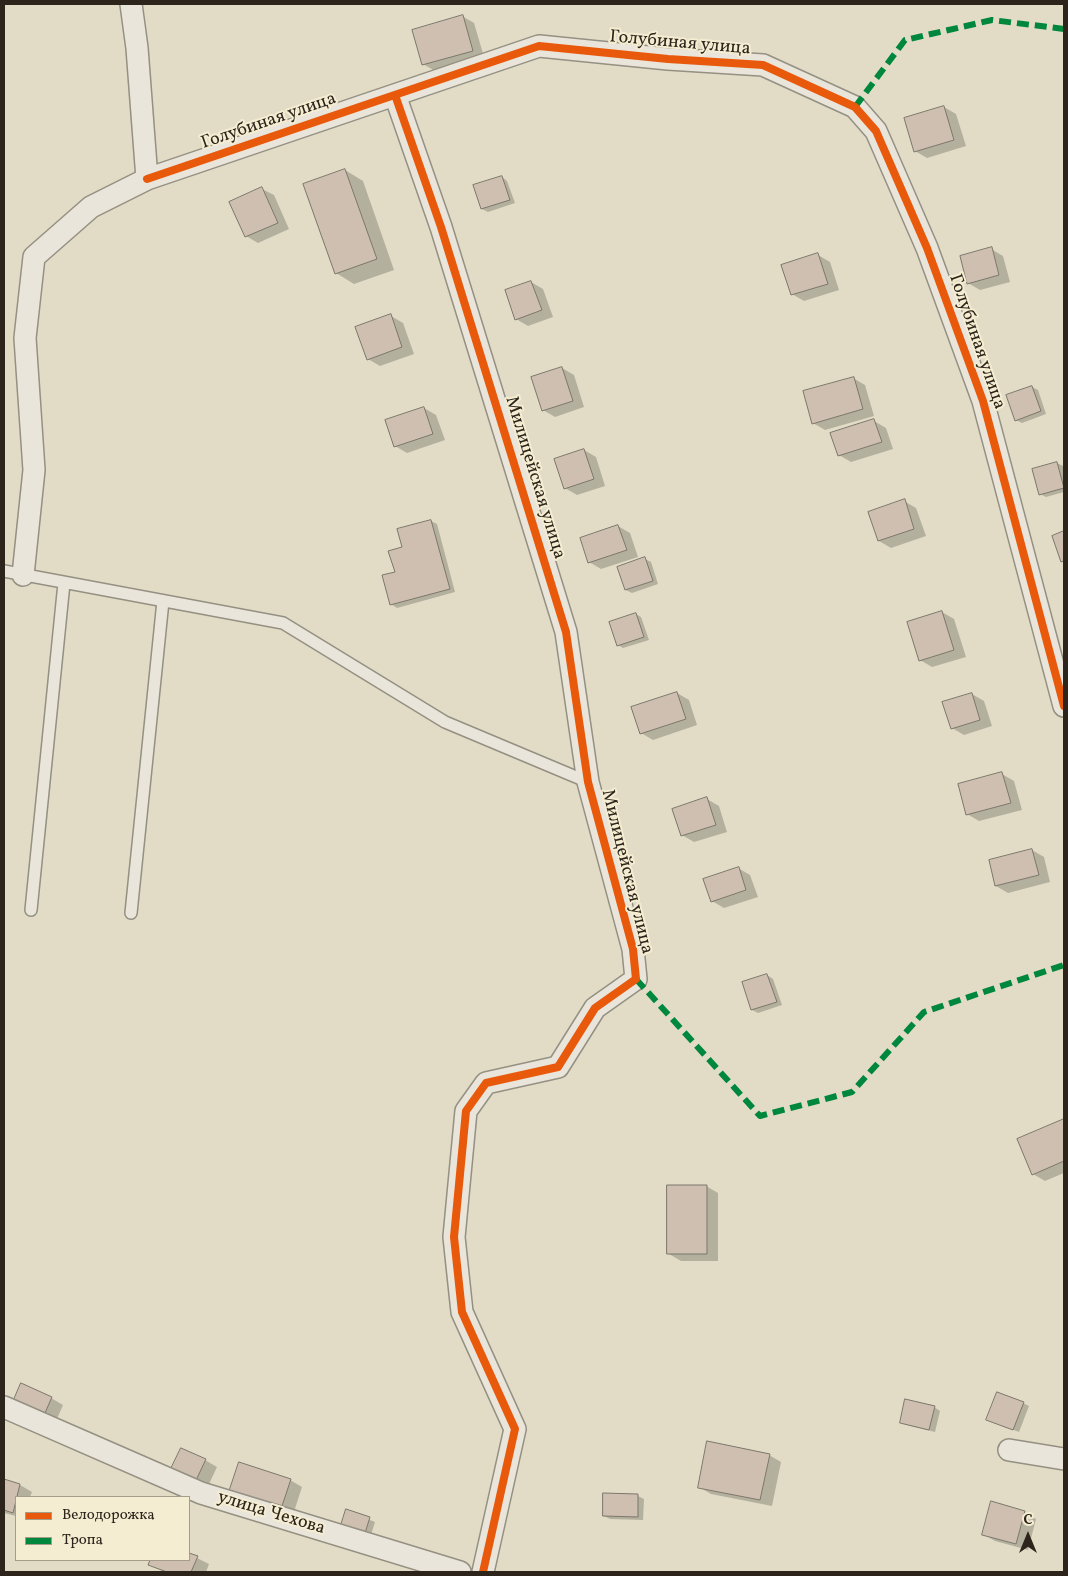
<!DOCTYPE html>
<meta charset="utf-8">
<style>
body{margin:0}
#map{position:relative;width:1068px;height:1576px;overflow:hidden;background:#e2dcc6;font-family:Vollkorn,serif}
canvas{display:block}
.frame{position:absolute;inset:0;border:5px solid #2d251b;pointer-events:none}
.legend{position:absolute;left:15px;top:1496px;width:175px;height:65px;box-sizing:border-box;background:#f5edd2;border:1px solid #a59d89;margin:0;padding:6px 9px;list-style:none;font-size:15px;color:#2d251b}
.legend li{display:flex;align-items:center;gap:10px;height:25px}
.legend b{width:25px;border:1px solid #a59d89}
.north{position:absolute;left:1003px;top:1511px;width:50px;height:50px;-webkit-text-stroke:4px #f5edd2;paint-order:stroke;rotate:0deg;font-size:14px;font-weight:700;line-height:20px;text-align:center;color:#2d251b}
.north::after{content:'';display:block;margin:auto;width:18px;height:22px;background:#2d251b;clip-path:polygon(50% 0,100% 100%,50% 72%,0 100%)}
</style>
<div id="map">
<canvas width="1068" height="1576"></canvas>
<div class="frame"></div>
<ul class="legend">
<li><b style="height:6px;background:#e8590c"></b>Велодорожка</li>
<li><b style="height:6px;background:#00873e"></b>Тропа</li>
</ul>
<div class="north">С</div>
</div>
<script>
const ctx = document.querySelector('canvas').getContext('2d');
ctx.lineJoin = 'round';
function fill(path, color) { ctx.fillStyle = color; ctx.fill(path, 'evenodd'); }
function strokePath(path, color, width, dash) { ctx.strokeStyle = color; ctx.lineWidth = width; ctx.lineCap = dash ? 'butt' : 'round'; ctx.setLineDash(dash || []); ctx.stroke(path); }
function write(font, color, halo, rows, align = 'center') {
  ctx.font = font + ' Vollkorn,serif'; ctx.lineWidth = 4; ctx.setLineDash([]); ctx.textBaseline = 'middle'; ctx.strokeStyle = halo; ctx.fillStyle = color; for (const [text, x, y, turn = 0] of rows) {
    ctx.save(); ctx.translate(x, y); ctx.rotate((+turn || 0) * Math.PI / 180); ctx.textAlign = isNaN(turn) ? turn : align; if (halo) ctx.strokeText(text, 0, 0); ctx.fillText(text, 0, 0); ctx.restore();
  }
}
fill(new Path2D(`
 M462,16L474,23L484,57L435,71L423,64Z
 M944,107L956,114L966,146L927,158L915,151Z
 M345,170L363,181L394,270L354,284L336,273Z
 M502,177L507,181L515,203L488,212L482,209Z
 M262,189L274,195L289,229L258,243L246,236Z
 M991,249L1003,256L1010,282L980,290L968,283Z
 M818,255L830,262L839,290L804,301L792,294Z
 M531,282L543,289L553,317L528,326L516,319Z
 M391,316L403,323L414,354L380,366L368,359Z
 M562,368L574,375L584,407L555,417L543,410Z
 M853,378L865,385L874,416L825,430L813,423Z
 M1032,387L1038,390L1046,414L1022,423L1016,420Z
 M424,408L436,415L445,440L407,453L395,446Z
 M874,421L886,428L893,449L851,462L839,455Z
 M584,450L596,457L605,486L577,495L565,488Z
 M1057,463L1063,466L1064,471V492L1046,497L1040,494L1034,470Z
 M904,501L916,508L926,536L891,548L879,541Z
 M431,521L437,524L455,592L397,608L391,604L396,573L403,548Z
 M618,526L630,533L638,557L601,569L589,562Z
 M645,559L651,562L658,584L632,593L626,590Z
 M942,612L954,619L966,657L932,667L920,660Z
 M636,614L641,617L649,640L623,648L618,645Z
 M677,693L689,700L697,725L653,740L641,733Z
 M972,694L984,701L992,726L964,735L952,728Z
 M1002,774L1014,781L1022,810L979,821L967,814Z
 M707,799L719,806L727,832L694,842L682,835Z
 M1032,850L1044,857L1050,882L1008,893L996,886Z
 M738,868L750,875L758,897L724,908L712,901Z
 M767,975L773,979L782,1005L758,1013L752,1010Z
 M1064,1121V1173L1045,1181L1033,1174L1019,1140Z
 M706,1186L718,1193V1261H681L669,1254Z
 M51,1398L63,1405L53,1428L23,1415Z
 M1023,1403L1029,1406L1019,1432L993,1422Z
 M934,1407L940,1411L935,1432L907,1425L901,1422Z
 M769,1455L781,1462L772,1506L711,1494L699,1487Z
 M205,1460L217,1467L203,1497L180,1486Z
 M4,1480L20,1485L32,1492L30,1497H16V1516L4,1513Z
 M290,1480L302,1487L291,1521L241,1504Z
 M604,1495L638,1496L644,1499L643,1520L610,1519L604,1516Z
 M347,1511L375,1522L367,1548Z
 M1024,1512L1036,1519L1028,1550L995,1541L983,1534Z
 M189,1554L209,1564L206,1572H164L149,1564L151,1560H189Z`), '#0003');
const building = new Path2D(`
 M463,15L473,51L422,65L412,30Z
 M944,106L954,140L914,152L904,118Z
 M345,169L377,259L335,274L303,184Z
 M502,176L510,200L481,209L473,185Z
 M262,187L278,223L245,237L229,202Z
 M992,247L999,275L967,284L960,256Z
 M818,253L828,284L791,295L781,265Z
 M531,281L542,310L515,320L505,290Z
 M391,314L402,347L367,360L355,327Z
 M562,367L573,401L542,411L531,377Z
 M854,377L863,409L812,424L803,391Z
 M1032,386L1041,411L1015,421L1006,395Z
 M424,407L433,434L394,447L385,420Z
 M874,419L882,442L838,456L830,433Z
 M584,449L594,479L564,489L554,459Z
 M1057,462L1064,488L1039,495L1032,469Z
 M905,499L914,529L878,541L868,512Z
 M431,520L450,589L390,605L382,575L395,572L388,551L402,547L397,529Z
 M618,525L627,550L588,563L580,538Z
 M1064,531V561L1061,562L1052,536Z
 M645,557L653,581L625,590L617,567Z
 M942,611L954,650L919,661L907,622Z
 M636,613L644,637L617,646L609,622Z
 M677,692L686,719L640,734L631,707Z
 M972,693L980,720L951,729L942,702Z
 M1002,772L1011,803L966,815L958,784Z
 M707,797L716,825L681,836L672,809Z
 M1032,849L1039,875L995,886L989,860Z
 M739,867L746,890L711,902L703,879Z
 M767,974L777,1002L751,1010L742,982Z
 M1064,1119V1161L1032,1175L1017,1139Z
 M667,1185H707V1254H667Z
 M21,1383L52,1397L41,1422L10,1409Z
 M997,1392L1024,1402L1013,1430L986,1420Z
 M905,1399L935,1406L929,1430L900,1423Z
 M707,1441L770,1454L760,1500L698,1488Z
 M181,1448L206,1459L191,1491L166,1479Z
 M239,1462L291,1479L279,1515L227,1498Z
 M4,1479L20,1484L13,1513L4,1510Z
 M603,1493L638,1494V1517L603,1516Z
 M991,1501L1025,1511L1016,1544L982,1535Z
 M346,1509L370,1517L361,1546L337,1538Z
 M189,1553L198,1556L191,1572H167L148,1565L150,1560H189Z`);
fill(building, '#cebfb0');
strokePath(building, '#7b776b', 1);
const lane = new Path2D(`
 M4,571L283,623L445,722L588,782
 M31,910L64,583
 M131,913L163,601`);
const street = new Path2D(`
 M395,95L441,227L566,632L588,782L633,949L636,979L595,1008L558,1067L486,1083L466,1111L454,1237L462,1312L515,1429L483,1572
 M147,179L539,46L668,59L763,65L855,107L876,131L927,248L983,401L1064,706
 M23,575L34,470L25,338L34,257L91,207L147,179L137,48L131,4
 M4,1407L201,1493L460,1572
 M1009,1450L1064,1459`);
strokePath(lane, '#949082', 14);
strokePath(street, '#949082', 24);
strokePath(lane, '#e9e5da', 11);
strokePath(street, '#e9e5da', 21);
strokePath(new Path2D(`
 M855,107L905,40L992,20L1064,29
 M636,979L760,1116L852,1092L924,1012L1064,965`), '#00873e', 6, [12, 6]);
strokePath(new Path2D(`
 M395,95L441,227L566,632L588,782L633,949L636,979L595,1008L558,1067L486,1083L466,1111L454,1237L462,1312L515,1429L483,1572
 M147,179L539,46L668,59L763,65L855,107L876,131L927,248L983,401L1064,706`), '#e8590c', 8);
write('18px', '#2d251b', '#f5edd2', [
 ["Голубиная улица",680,44,5],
 ["Голубиная улица",269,122,-19],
 ["Голубиная улица",976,342,71],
 ["Милицейская улица",534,478,73],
 ["Милицейская улица",626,872,76],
 ["улица Чехова",271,1514,17]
]);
</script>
